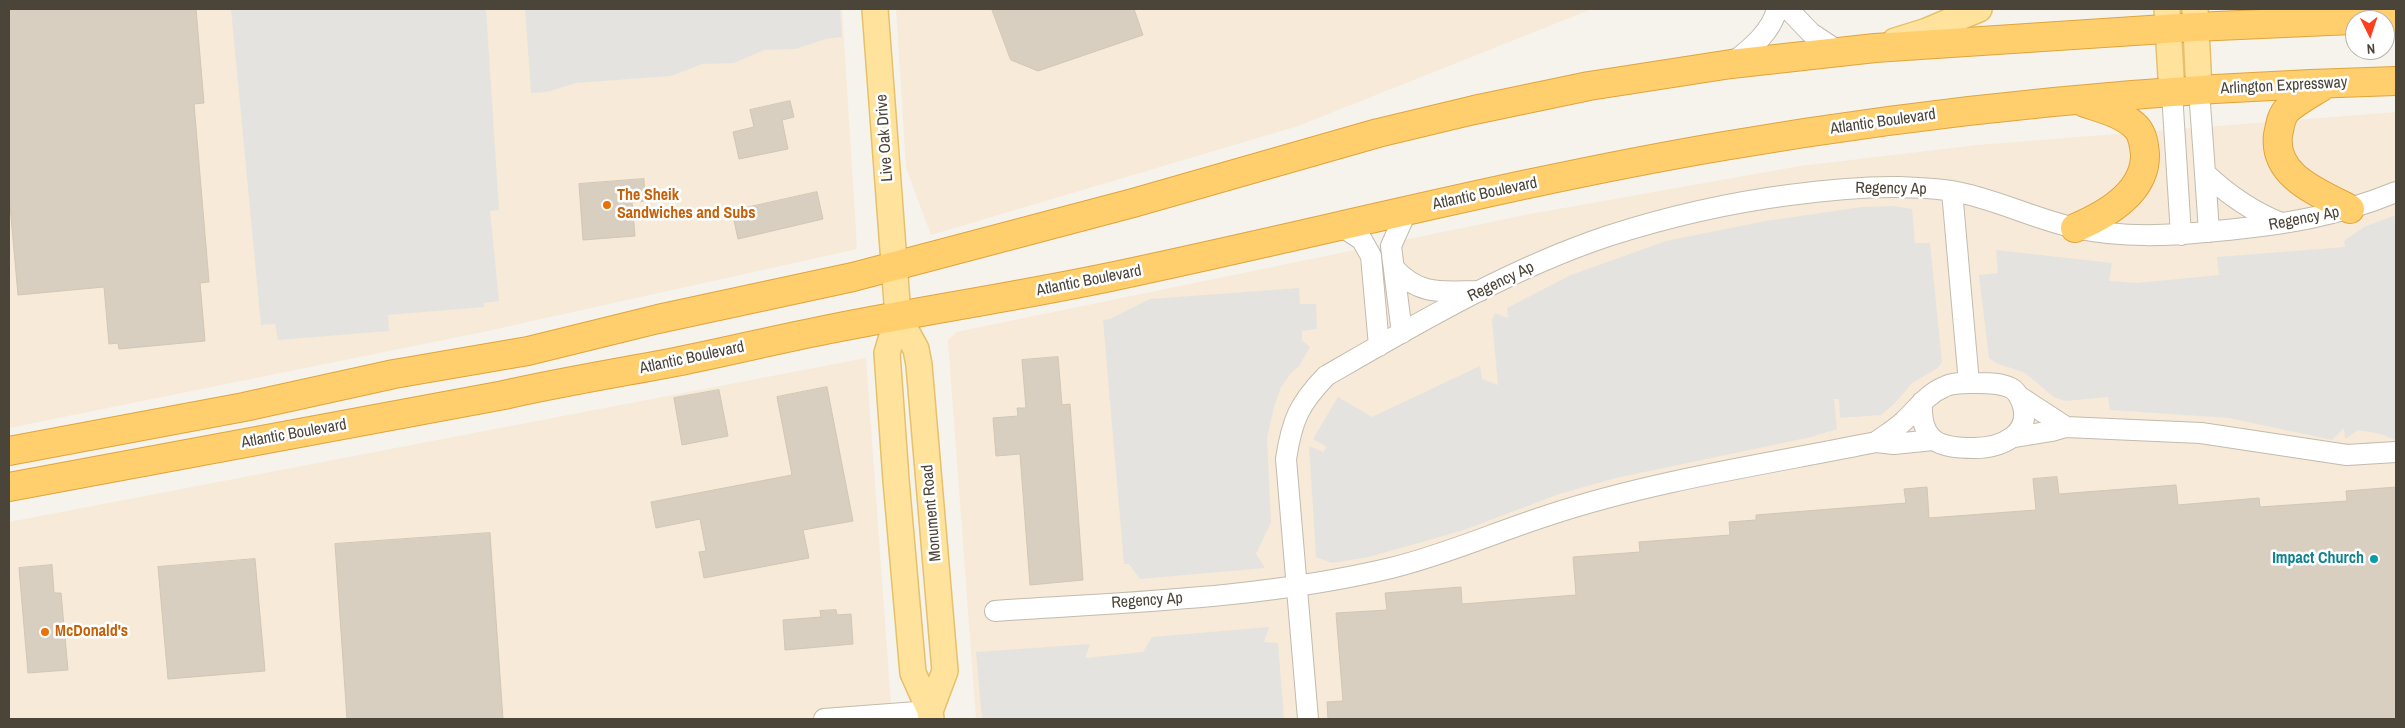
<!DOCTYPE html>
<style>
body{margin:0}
#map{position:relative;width:2405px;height:728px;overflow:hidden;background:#f6f3ec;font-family:"Archivo Narrow",sans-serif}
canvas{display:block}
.frame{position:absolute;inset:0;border:10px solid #4b4439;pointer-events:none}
.north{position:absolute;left:2345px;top:10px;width:50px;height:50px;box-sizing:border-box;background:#fff;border:1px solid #b7b4b0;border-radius:50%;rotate:176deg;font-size:14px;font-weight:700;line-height:20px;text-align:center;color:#4b4439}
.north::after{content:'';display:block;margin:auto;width:18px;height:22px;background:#fc3f1d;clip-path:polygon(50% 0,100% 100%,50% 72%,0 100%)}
</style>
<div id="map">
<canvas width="2405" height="728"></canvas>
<div class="frame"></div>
<div class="north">N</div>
</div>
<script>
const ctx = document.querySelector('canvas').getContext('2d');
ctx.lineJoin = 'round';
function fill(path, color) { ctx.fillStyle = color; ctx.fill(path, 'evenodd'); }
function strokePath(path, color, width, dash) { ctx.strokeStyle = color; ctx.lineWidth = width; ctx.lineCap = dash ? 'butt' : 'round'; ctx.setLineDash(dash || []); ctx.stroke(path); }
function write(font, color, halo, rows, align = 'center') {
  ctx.font = font + ' "Archivo Narrow",sans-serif'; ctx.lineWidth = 5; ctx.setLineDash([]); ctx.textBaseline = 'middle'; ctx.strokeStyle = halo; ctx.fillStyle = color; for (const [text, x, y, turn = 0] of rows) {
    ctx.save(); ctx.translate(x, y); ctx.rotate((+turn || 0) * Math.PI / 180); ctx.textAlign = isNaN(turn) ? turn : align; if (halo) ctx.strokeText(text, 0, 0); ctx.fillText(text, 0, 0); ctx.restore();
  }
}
fill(new Path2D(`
 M9,9H842L857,249L478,333L9,428Z
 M896,9H1592L1298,126L931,235L906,168Z
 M2396,112V719H976L948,341L956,332L1530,214L1800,166L1977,145Z
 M866,358L892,719H9V522Z`), '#f7ead8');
fill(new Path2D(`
 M231,9H486L499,210L490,211L499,301L484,303V307L388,315L389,331L278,340L275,324L261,325Z
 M525,9H840L842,37L826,39L795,49L764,50L734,63L702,64L671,76L576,83L547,92L531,93Z
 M1893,206L1912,209L1915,243H1930L1942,362L1938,368L1912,383L1894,404L1881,415L1840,418L1839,399H1834L1837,429L1811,437L1616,478L1559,494L1464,530L1369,557L1332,563L1316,557L1309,446L1323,452L1327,447L1313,439L1338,397L1372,417L1480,366L1482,379L1498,385L1492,320L1495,313L1508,318L1507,308L1571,275L1666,241L1766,221L1862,207Z
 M2396,215L2395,440L2381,434L2358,430L2345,439L2344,428L2332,440L2229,418L2110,410L2108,397L2065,401L2054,397L2025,373L1996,363L1989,358L1979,275L1998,273L1996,250L2112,263L2109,281L2137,283L2219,275L2217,257L2345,247L2344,241L2364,227Z
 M1299,288L1300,304H1316L1317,329L1302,331V340L1310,347L1299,366L1291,373L1281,387L1274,407L1267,438L1271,522L1256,554L1265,568L1140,579L1129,564H1124L1103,320L1110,319L1150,299Z
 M1269,627L1264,642L1278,643L1284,719H982L976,652L1090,644L1085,658L1143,652L1152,637Z`), '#e5e3e0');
const building = new Path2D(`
 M9,9H196L204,103L194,104L209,282L200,283L205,341L119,349L118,343L109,344L104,287L18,295L9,194Z
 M992,9H1134L1143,35L1038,71L1011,60Z
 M790,101L794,117L782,120L788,149L739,159L733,132L754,127L750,110Z
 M644,179L645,201L632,202L635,236L583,240L579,184Z
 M817,192L823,219L738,239L732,211Z
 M1058,357L1062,405L1070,404L1083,580L1030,585L1020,454L996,456L993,418L1018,416L1017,408H1026L1022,360Z
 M827,387L853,521L803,530L809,558L704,578L699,552L706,551L700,519L656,528L651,502L792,475L777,397Z
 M719,390L728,436L682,445L674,398Z
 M2057,477L2059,494L2176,485L2178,505L2259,498L2260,507L2347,501L2346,491L2396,487V719H1328L1327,702L1343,701L1336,613L1387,610L1385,593L1461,587L1462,604L1576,595L1573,557L1640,552L1639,542L1730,535L1729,522L1756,520V515L1906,503L1904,489L1927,487L1929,518L2036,510L2033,479Z
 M490,533L503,719H347L335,544Z
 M255,559L265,671L168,679L158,567Z
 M52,565L54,593H61L68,670L28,673L19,568Z
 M836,610L837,615L851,614L853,644L785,650L783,620L821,617L820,611Z`);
fill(building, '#d8cfc1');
strokePath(building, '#d3c7b4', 1);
const minor = new Path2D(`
 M1788,9L1811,33L1838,51
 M1731,64C1750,49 1771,33 1777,9
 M2199,90L2205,173C2228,195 2251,211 2281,223
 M2172,93L2181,235
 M2205,173L2209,232
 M1952,191L1969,383
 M1341,226L1362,240L1371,256L1379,346
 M1394,268C1420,297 1444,291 1480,291
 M1402,333L1391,246L1407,210
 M2020,397L2066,427L2201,433L2347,455L2396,452
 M2015,437L2052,431L2066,427
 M1876,442L1894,444L1933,440
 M995,611C1127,602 1261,599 1391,568C1445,555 1496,532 1549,515C1655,480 1768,464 1876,442C1885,435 1896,429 1904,421C1917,409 1927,394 1944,387C1953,382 1968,383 1978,383C1989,383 2001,383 2011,388C2017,391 2020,398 2022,403C2033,434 2001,448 1974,448C1939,448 1920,442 1922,402
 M824,719L930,711
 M1308,719L1286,459C1292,420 1299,404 1326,376C1416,324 1509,269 1608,236C1667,217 1728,203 1789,195C1827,190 1863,186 1901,187C1918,188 1935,188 1952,191C1994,198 2034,219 2076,228C2122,238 2169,236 2216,231C2281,225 2335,217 2396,192`);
const major = new Path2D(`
 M875,9L898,316L887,353L896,480L913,673L930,711L931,719
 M2167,9L2172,93
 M2195,9L2199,90
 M1895,41L1927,31L1979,9
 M898,316L916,349L919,365L945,671L930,711`);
const highway = new Path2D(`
 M2326,84C2314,92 2298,100 2287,110C2281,116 2280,126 2278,135C2273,177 2320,193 2350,209
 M2075,228C2106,215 2146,192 2145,154C2144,145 2143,135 2137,128C2124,114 2103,109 2085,103
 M9,451L244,407L394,374L528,351L658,319L853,277L1133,203L1378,133L1474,110L1589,86L1731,64L1875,48L2195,27L2396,18
 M9,487L504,395C557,383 611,374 665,364C722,353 778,339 835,328C926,310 1019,296 1110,277C1315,234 1518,181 1724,146C1946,108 2171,87 2396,81`);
strokePath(minor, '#c2bbae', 22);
strokePath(major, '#e6c16a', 28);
strokePath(highway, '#e0a43c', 30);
strokePath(minor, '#fff', 20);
strokePath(major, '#ffe39c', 25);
strokePath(highway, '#ffcf6e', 28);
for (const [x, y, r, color] of [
 [607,205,5,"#e8710a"],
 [2374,559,5,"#0f9aa8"],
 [45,632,5,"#e8710a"]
]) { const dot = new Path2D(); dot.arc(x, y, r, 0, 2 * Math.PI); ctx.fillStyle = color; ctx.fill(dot); strokePath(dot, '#fff', 2); }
write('16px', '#4b4439', '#fff', [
 ["Arlington Expressway",2284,86,-3],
 ["Atlantic Boulevard",1883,122,-8],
 ["Live Oak Drive",885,138,-94],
 ["Regency Ap",1891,189,1],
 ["Atlantic Boulevard",1485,194,-12],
 ["Regency Ap",2304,219,-11],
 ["Atlantic Boulevard",1089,281,-11],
 ["Regency Ap",1501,282,-26],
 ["Atlantic Boulevard",692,358,-12],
 ["Atlantic Boulevard",294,434,-10],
 ["Monument Road",932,513,-95],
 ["Regency Ap",1147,601,-4]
]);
write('bold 16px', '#c56008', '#fff', [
 ["The Sheik",617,196],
 ["Sandwiches and Subs",617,214],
 ["McDonald's",55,632]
], 'left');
write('bold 16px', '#0d838f', '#fff', [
 ["Impact Church",2364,559]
], 'right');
</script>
